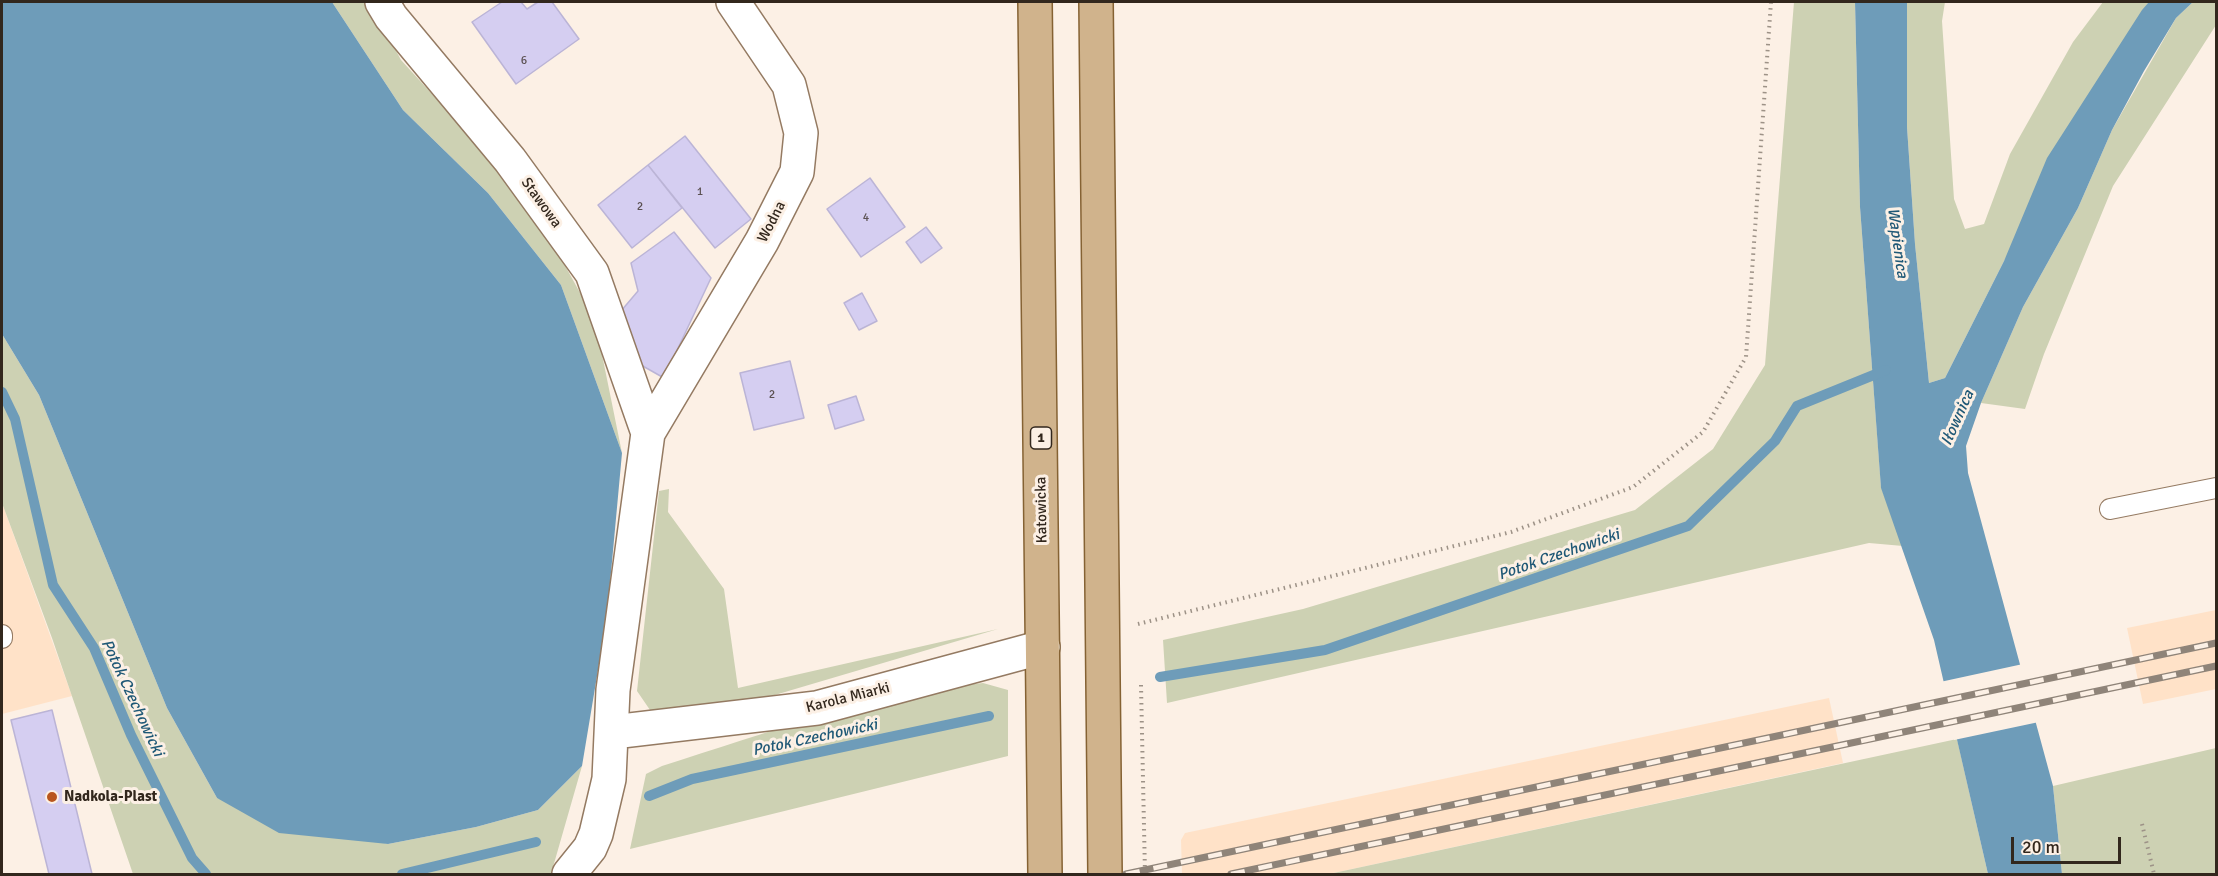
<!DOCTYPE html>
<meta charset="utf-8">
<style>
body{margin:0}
#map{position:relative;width:2218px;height:876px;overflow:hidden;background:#fcf0e5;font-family:Signika,sans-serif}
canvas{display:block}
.frame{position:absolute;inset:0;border:3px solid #32271d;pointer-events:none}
.scale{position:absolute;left:2011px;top:837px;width:110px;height:27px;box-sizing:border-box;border:3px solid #32271d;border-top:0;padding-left:8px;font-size:18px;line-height:21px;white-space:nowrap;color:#32271d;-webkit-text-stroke:4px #fcf0e5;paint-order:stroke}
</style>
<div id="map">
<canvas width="2218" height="876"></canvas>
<div class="frame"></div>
<div class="scale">20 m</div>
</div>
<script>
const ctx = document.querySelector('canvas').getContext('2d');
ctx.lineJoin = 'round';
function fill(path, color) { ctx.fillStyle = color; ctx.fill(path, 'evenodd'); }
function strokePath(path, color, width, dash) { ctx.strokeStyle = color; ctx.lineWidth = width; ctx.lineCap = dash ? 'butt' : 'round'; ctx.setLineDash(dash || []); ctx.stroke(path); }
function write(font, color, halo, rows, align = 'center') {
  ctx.font = font + ' Signika,sans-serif'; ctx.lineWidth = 6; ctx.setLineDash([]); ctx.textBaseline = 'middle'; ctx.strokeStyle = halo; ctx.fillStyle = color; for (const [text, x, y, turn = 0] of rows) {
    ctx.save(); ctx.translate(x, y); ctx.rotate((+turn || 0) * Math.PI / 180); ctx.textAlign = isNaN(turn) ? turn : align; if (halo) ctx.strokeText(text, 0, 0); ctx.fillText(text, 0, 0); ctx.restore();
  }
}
fill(new Path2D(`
 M2,503L72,696L2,714Z
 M2216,610V689L2143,704L2127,628Z
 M1829,698L1843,763L1329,874H1182L1181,840L1185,833Z`), '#ffe2c8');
fill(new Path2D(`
 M332,2H370L401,60L483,150L541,222L595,320L622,453L561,285L488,193L403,110Z
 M1794,2H1855L1860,207L1881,487L1903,546L1869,543L1167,703L1163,640L1303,609L1635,510L1713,449L1765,365Z
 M1907,2H1945L1942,21L1954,199L1965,229L1984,224L2010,154L2073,42L2103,2H2149L2004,261L1945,378L1929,383L1915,244L1907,127Z
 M2193,2H2216V25L2113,186L2044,354L2025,409L1981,403L2023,307L2078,208L2112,130L2176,18Z
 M2,334L39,395L167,708L217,798L388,844L476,827L538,810L582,766L551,874H133L52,638L2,503Z
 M669,489L668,512L724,589L738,688L998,629L714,713L650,710L637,691L659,491Z
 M983,683L1008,690V756L630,849L646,774L662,766C767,733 874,693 983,683Z
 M1957,739L1988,874H1329Z
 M2216,748V874H2062L2053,786Z`), '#cdd1b3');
fill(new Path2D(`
 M2,2H332L403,110L488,193L561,285L622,453L607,616L582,766L538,810L476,827L388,844L279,833L217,798L167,708L39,395L2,334Z
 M1855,2H1907V127L1915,244L1929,383L1945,378L2004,261L2047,158L2142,10L2149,2H2193L2176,18L2144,71L2112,130L2078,208L2023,307L1981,403L1966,446L1968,473L2053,786L2062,874H1988L1934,640L1881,488L1860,207Z`), '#6e9cb9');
fill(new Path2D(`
 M2023,664L2039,722L1954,740L1940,682Z`), '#fcf0e5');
strokePath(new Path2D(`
 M2,392L15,419L53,585L94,648L131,735L192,858L206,874
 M1160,677L1325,650L1688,526L1775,441L1797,406L1886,370
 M649,796L692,779L989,716
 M402,874L536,842`), '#6e9cb9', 10);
const building = new Path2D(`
 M502,2H521L527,9L538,2H552L579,39L516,84L472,22Z
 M685,136L751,219L715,248L648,165Z
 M648,165L682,208L632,248L598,205Z
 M870,178L905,227L861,257L827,209Z
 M926,227L942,248L921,263L906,242Z
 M674,232L711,278L664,378L641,365L621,311L638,291L631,263Z
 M862,293L877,321L859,330L844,303Z
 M790,361L804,418L754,430L740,373Z
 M856,396L864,420L835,429L828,405Z
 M52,710L92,874H49L11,720Z`);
fill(building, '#d5cef1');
strokePath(building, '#bbb4d6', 1.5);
const lane = new Path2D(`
 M2110,509L2216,488
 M2,635V638`);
const street = new Path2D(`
 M382,2L391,17L510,160L592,273L648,433
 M613,732L817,708L1043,647
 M569,874L590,848L596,834L609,779L613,690L648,433L762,241L797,172L801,133L789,85L733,2`);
const primary = new Path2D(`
 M1035,2L1045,874
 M1096,2L1105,874`);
strokePath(lane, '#947a62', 22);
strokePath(street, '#947a62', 36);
strokePath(primary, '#856233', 36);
strokePath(new Path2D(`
 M1138,624L1511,532L1633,487L1703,432L1746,357L1771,2
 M1141,685L1145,874
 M2142,824L2154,874`), '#9d9287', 4, [1.5, 4.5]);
strokePath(lane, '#fff', 20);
strokePath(street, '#fff', 33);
strokePath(primary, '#d0b38c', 33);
const rail = new Path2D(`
 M1126,874L2216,643
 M1231,874L2216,666`);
strokePath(rail, '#8f8479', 7);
strokePath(rail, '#fcf0e5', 4.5, [14]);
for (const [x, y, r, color] of [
 [52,797,6,"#b9561e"]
]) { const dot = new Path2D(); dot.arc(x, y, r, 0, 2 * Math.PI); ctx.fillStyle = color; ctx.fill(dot); strokePath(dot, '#fcf0e5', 2); }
write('12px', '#5b5152', null, [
 ["6",524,61],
 ["1",700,192],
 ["2",640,207],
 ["4",866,218],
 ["2",772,395]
]);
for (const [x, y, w] of [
 [1041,438,21]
]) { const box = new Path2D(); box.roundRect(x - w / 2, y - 11, w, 22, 4.5); ctx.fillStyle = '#fcf0e5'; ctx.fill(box); strokePath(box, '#32271d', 1.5); }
write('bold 14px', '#32271d', null, [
 ["1",1041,438]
]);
write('15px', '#32271d', '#fcf0e5', [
 ["Stawowa",541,203,54],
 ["Wodna",772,222,-63],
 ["Katowicka",1042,510,-91],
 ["Karola Miarki",848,698,-14]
]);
write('bold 15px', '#32271d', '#fcf0e5', [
 ["Nadkola-Plast",64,797]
], 'left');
write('italic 16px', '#1f5876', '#fcf0e5', [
 ["Wapienica",1897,243,82],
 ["Iłownica",1958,418,-66],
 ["Potok Czechowicki",1559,555,-19],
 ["Potok Czechowicki",132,698,65],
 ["Potok Czechowicki",815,738,-12]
]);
</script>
